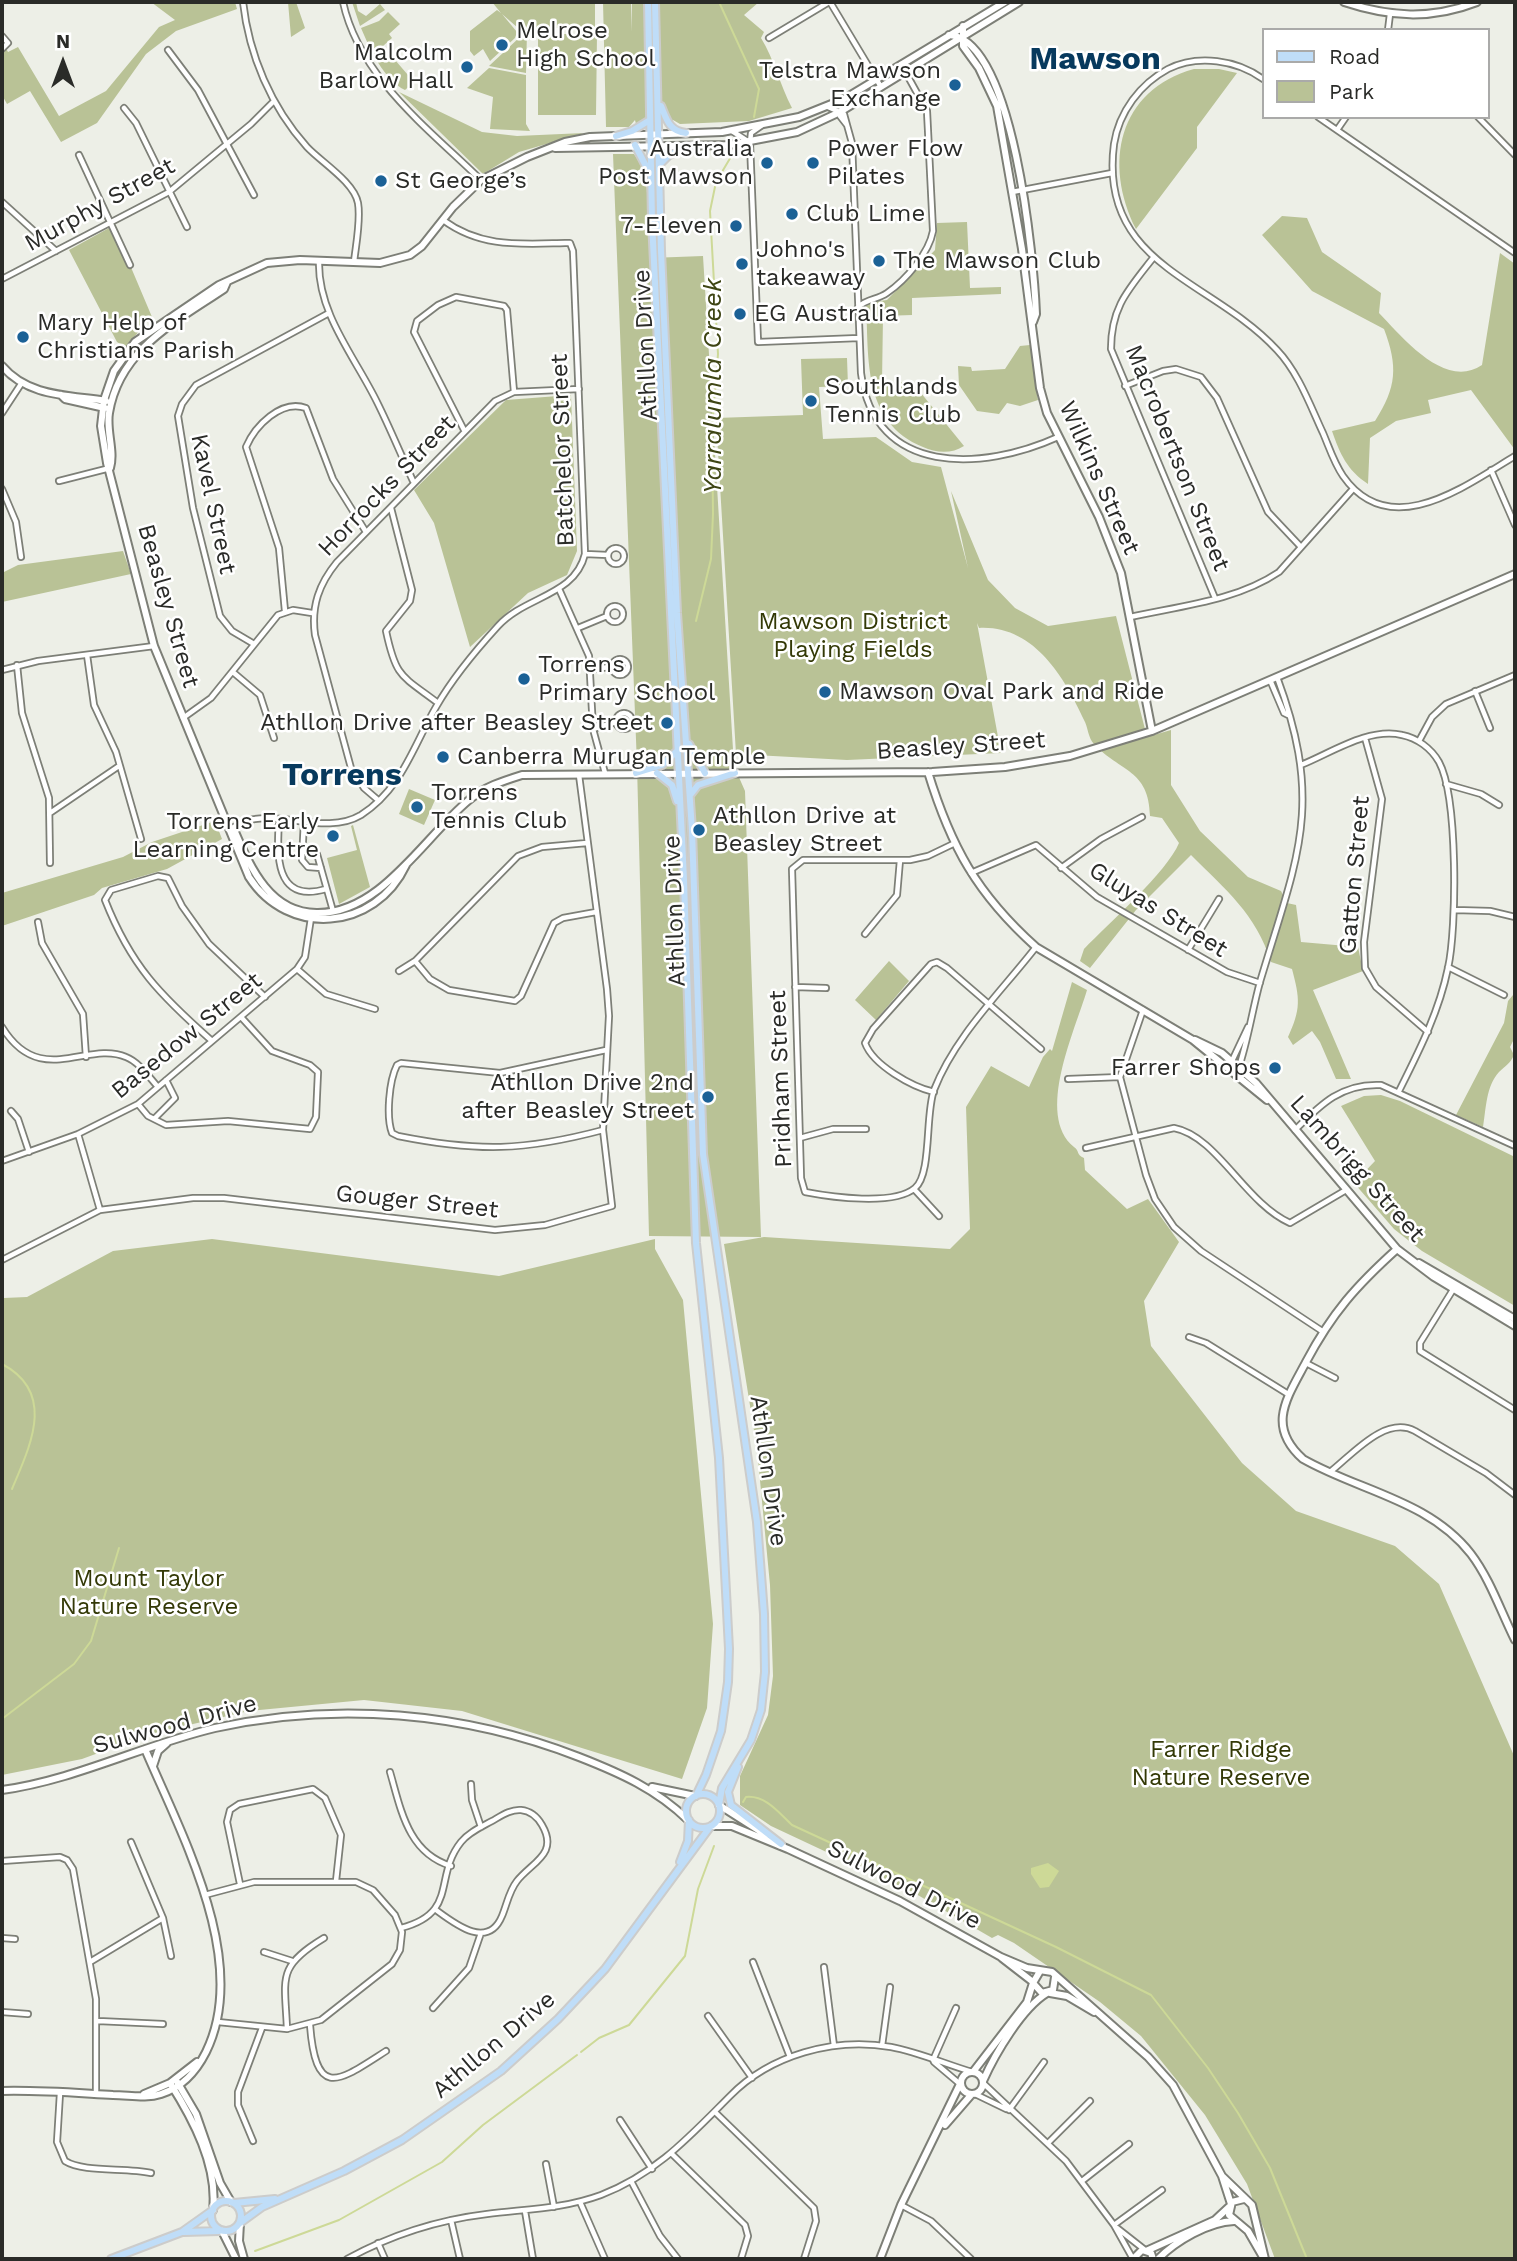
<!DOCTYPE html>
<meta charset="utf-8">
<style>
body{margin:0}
#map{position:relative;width:1517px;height:2261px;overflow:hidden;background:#edefe7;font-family:"Work Sans",sans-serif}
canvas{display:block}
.frame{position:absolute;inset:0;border:4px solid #2a2b28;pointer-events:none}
.legend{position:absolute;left:1262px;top:28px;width:228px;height:91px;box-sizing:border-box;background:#fff;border:2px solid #aaaaa9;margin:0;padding:9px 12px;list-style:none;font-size:21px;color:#2a2b28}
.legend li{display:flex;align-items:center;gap:14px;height:35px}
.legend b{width:35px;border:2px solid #aaaaa9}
.north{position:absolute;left:28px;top:28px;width:70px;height:70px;-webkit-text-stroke:5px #fff;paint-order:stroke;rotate:0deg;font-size:19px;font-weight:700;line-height:28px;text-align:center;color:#2a2b28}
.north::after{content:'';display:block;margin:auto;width:24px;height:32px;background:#2a2b28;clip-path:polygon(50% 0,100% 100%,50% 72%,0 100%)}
</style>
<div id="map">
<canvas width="1517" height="2261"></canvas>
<div class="frame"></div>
<ul class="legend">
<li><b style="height:9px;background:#bfddf8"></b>Road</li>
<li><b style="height:19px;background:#b9c296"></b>Park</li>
</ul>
<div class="north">N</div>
</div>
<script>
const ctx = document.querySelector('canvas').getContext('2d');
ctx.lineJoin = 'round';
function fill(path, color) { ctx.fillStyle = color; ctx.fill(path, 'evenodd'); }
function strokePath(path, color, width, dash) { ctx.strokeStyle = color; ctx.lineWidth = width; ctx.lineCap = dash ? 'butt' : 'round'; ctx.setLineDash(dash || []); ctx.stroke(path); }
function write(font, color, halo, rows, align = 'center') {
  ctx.font = font + ' "Work Sans",sans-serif'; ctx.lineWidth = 5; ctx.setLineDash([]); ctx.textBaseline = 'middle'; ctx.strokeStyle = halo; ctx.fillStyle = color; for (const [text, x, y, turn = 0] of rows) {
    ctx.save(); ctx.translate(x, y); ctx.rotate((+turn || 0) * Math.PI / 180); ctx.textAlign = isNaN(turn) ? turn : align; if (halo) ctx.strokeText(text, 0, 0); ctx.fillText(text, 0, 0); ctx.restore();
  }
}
fill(new Path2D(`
 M151,2H235L237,9L176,31L146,54L97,123L61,142L30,91L7,104L2,95V41L8,52L18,47L59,116L106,91L159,27L175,20Z
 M288,2H296L305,28L291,37Z
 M352,2H356L358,11L366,16L380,4L385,10L360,26Z
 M492,2H595V28H518L502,14L517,32L515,38L490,61L483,49L474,56L470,51V31L497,10L501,13Z
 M603,2H631L632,32V2H759L744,15L764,32L761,38C774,59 780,85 792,108L749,121L680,124L673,120L636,124L635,120L629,127H606Z
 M388,12L400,24L389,34L392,38L383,46L414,82L405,90C384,80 370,49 361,28L379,21Z
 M522,31H527L526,73L489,66L521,36Z
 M538,34H597L596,115H538Z
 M489,68L526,75V124L530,131L490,129L493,97L467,88Z
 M1194,69H1219L1237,73L1197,127V148L1136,229C1103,164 1118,90 1194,69Z
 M399,92L482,132L517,136L584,133L519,152L483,174Z
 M613,154H634L646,172L650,258L703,256L734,766L745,791L761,1237L649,1236L637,765Z
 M1282,216L1307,218L1322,252L1381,293L1379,313C1403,338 1445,390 1482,365L1500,253L1515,264V450L1471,390L1428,400L1431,413L1396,421L1370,438L1368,484C1347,470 1340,454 1332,431L1375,421C1397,387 1398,366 1384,329L1312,291L1262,235Z
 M967,222L970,288L1001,287V294L912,298V315L883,316L882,383H876L912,382L964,446C952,454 936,453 923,447C862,422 869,359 866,303L887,300L935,250L937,223Z
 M109,228L130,265L152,317L125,347L117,342L69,250Z
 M1030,345L1038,400L1020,406L1007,403L999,414L977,411L959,385L958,366L971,367L972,371L1005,369L1020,346Z
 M847,358L848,386L819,387L823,439L876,437L912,462L941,467L968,568L951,491L988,580L1015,608L1048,626L1116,616L1147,737L1171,730V785L1200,831L1248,877L1281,891L1287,903L1296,905L1301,942L1358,947L1363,971L1313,990L1351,1079H1336L1320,1042L1312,1031L1293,1045L1288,1037C1301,1009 1300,999 1292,969L1271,962C1256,914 1226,890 1191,855L1136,910L1090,968L1080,961L1084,949C1109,923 1167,872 1179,843L1162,818L1150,816C1149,769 1120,772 1094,744C1088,738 1088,727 1084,720C1064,676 1033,625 979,628L977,623L1001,753L847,760L736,754L716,418L803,415L801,359Z
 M571,395L577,551L567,575L528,593L470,647L434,523L414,490L506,400Z
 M123,551L131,574L2,602V573L18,565Z
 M409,789L435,800L424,825L399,814Z
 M215,821L222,839L167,869L102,888L94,895L2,926V893L123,857L152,842Z
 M353,825L370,887L339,904L327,858L357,850L351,826Z
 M889,961L909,981L876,1020L855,1000Z
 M1072,982L1087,990C1075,1031 1035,1115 1074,1147C1080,1151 1076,1155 1084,1158L1085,1170L1127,1209L1148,1199L1179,1242L1144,1301L1151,1346L1242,1463L1296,1511L1395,1546L1439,1584L1515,1758V2259H1275L1247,2184L1205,2115L1141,2036L1100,2002L1014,1943L998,1935L992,1938L916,1894L771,1826L740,1805V1776L768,1715L773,1676L770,1585L757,1449L724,1244L764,1237L950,1249L970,1229L966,1107L991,1066L1029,1087L1043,1057L1050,1049L1052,1051Z
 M1513,995H1515V1037L1510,1047L1514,1055C1510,1064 1506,1065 1499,1072C1486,1086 1486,1109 1483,1127L1456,1115L1504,1023L1508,1001Z
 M1381,1095L1400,1101L1515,1157V1306L1422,1251L1394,1229L1354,1183L1375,1161L1341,1106L1364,1096Z
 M212,1239L499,1276L655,1239V1249L683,1300L713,1624L707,1708L682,1779L462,1711L364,1700L249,1711L150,1734L82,1759L2,1775V1290L4,1298L27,1297L113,1251Z`), '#b9c296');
fill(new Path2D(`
 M1048,1863L1059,1871L1049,1887L1040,1888L1031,1874V1868Z`), '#cdd997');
strokePath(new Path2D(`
 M719,2L759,89L754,117
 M696,621L711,559L713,514L712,429L718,354L710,211L716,182L732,155
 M2,1364C57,1393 30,1446 12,1489
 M2,1719L74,1664L91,1641L119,1548
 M743,1802L746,1797C766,1795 779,1813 792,1825L1056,1947L1151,1995L1208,2068L1238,2113L1270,2168L1307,2259
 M581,2052L599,2038L629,2025L685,1956L698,1889L714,1846
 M255,2251L339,2220L442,2162L483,2125L577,2055`), '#cdd997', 2);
const street = new Path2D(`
 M243,2C249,55 271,107 307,147C321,162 354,182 358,203C361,220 356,244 354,262
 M343,2C359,77 429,129 481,180
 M830,2L881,87
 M1388,30L1390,14
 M2,36L8,43L2,49
 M769,38L829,2
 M168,50L198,90L254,195
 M1263,79C1237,60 1198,54 1168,69C1140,84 1119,112 1114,144C1098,266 1212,279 1277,350C1298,372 1310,405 1323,433C1329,447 1334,463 1343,476C1390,543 1465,486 1515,456
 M844,99L840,116L847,125L852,143L861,373C874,477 983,471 1058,437
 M828,107L844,114L847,125
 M124,108L136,123L187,227
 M1318,117L1515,253
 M1478,117L1515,155
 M761,126L751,133L750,143L758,342L859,338
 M1337,130L1346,117
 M732,131L749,142
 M79,155L130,265
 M1012,192L1112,173
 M2,202L56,251
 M1153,258C1128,290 1111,307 1111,349L1215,598
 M319,262C318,314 355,357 377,402C390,428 401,455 413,481
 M2,279L169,192L251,124L274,101
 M858,307C868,298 877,300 887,293C906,280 929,253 933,231L927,111L901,64
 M1125,386L1163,371L1176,369L1201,377L1217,398L1268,512L1301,547
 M2,413L21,384
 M464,430L414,332L417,321L438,305L456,297L504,306L507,310L514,392
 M1491,470L1515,525
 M59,481L110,468
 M2,489L16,522L21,557
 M391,508L412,590L410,601L386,631C396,678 401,675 438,703
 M608 556a8 8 0 1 1 16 0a8 8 0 1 1-16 0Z
 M585,554L608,555
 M559,589L589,656L593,729L605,773
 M607 614a8 8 0 1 1 16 0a8 8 0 1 1-16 0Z
 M285,611L279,548L246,447C255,426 281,399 306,408L333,479L366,532
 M1130,617C1180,606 1236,601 1279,572L1353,489
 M578,628L607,616
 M254,644L232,631L220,616L193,508L178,416L182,404L196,385L329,313
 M87,655L94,705L116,752L141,839
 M612 667a8 8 0 1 1 16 0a8 8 0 1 1-16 0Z
 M17,665L22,713L49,798L50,863
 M590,669L612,667
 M2,670L38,661L154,646
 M234,673L260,695L274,738
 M1270,680L1284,713L1288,715
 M1475,691L1490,728
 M616 721a8 8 0 1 1 16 0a8 8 0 1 1-16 0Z
 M183,718L211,698L278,615L293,610L312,613
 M593,729L616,722
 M1365,738L1382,799L1364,942L1365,968L1376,987L1428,1032
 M1419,741L1432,717L1446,704L1515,675
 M1301,765C1331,753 1369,727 1402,735C1417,738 1431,748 1439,762C1458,797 1457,928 1448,968C1439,1012 1419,1051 1399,1091
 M1446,784L1481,794L1499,805
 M378,800L364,788L351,768L315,635C311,606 319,584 337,562L495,401L514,392L579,389
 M50,813L119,766
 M279,819C277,854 274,904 326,889
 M304,821L302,860L308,867L321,868
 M230,829C238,825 246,820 255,819C288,814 329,834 361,815C402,789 413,746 436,707C452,679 476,650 498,626C525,596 575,596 585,554L573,251L570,243H565C520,244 481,248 443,220
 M953,844L928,856L910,860H803L792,869L801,1178L805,1192C831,1197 894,1206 915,1188C932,1174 925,1114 934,1090C955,1036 1001,992 1036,947
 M302,851L317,854L333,911
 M1061,868L1101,839L1142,817
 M971,873L1036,845L1097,897L1227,972L1260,983
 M1455,910L1490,911L1515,917
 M38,922L42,943L83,1014L86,1057
 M865,934L897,895L900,860
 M1188,950L1219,899
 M415,961L430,979L449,990L515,1001L521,996L554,923L563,918L596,912
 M1448,967L1504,995
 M297,969L326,994L375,1009
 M399,971L415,961L518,856L542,847L587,843
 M795,987L826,988
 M1143,1010L1120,1077L1146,1175L1155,1199L1174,1227L1201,1251L1322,1331
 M2,1027C40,1089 87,1040 126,1057C139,1062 149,1077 158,1087
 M212,1041C160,995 131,966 105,900L111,890L158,876L168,878L182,906L209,944L265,997
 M1231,1063L1248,1027
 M1238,1070C1248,1041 1252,1011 1260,982C1297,858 1325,806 1277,677
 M1068,1079L1120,1077
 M934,1092C912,1087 873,1065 865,1043L873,1029L931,964L937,962L947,968L1041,1049
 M138,1104L148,1116L166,1125L228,1121L310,1129L316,1117L318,1072L310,1065L272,1051L241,1017
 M11,1111L18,1119L29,1152
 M154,1119L175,1098L166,1080
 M603,1130C524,1151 478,1152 398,1136L392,1133C386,1117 389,1081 397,1065L401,1063L500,1073L606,1050
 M1295,1130C1321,1104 1342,1083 1381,1085L1515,1146
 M78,1134L100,1210
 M800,1138L833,1129H866
 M1086,1148L1174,1128C1217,1136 1245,1203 1290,1223L1346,1190
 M2,1161L78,1134L138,1104L297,969L305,957L311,918
 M914,1189L939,1216
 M2,1260L100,1210L193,1198H224L495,1230L545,1225L612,1206L603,1130L609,1016L607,989L579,775
 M1454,1288L1420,1343V1351L1515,1410
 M1189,1337L1206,1343L1288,1394
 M1306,1363L1335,1378
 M1330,1472C1352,1455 1385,1415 1415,1431L1486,1473L1515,1495
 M390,1772C401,1810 408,1853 451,1866
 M471,1784L472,1800L481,1827
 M131,1842L163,1918
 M2,1861L60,1857L67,1860L73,1869L96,1999V2094
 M240,1884L227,1822L230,1810L239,1804L313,1789L325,1798L341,1835L336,1881
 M205,1895L254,1882H356L373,1890L395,1915L402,1932L400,1950L392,1964L321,2020L287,2029L218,2022
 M401,1928C459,1913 433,1877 461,1842C469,1832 481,1827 492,1821C501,1816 511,1809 521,1810C531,1811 538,1818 542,1825C559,1854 532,1862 517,1881C509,1891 507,1904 502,1916C488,1950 455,1924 436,1910
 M2,1938L15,1939
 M264,1952L292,1961
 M90,1962L163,1918L171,1956
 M753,1962L790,2057
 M824,1967L834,2046
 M433,2008L469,1968L481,1933
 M2,2012L28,2014
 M708,2016L752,2078
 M98,2021L163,2024
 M310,2025C316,2101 339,2081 386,2051
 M287,2029C285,1978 276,1967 324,1938
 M882,2046L890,1987
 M933,2060L956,2008
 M934,2062L960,2084
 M983,2083L1066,2161L1114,2225L1133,2259
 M60,2093L57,2142L65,2161C84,2173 126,2167 151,2173
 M975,2094L1006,2109
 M1009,2110L1044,2062
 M715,2112L814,2208L816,2221L804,2259
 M620,2120L652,2169
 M253,2141L238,2105V2092L262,2028
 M1048,2143L1090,2101
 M672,2154L745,2225L748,2236L741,2259
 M546,2164L554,2207
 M631,2181L660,2236L678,2259
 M1082,2181L1129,2144
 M580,2202L605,2259
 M901,2205L931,2221L971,2259
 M525,2211L533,2259
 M451,2220L460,2259
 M1114,2225L1162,2190
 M1117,2228L1145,2250
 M378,2243L385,2259
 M347,2259C391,2235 437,2220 487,2214C526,2209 563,2209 601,2195C656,2174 690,2136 730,2096C770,2055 834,2037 891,2047C918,2052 945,2064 972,2072`);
const secondary = new Path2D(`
 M1344,2C1389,17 1431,20 1477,2
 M963,26V46L979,68L997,106L1022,249L1040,388L1047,413L1099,517L1121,573L1152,731
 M949,35C1014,39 1034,261 1036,314L1033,322
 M555,148L729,145L797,132L840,112L1019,2
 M2,366C28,397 69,395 106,401
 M61,395L65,399L105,408
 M110,468C115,451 106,431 109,413C119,350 175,322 224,289L227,282
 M928,772C951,847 977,894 1036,947L1193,1040L1267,1100
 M230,829L235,832C251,869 271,914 318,913C381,913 424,837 469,800C484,787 503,781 522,775L932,772L1005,767L1070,756L1152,731L1515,574
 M406,865C375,931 288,938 249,877L154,646L107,463L101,426L104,400L114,371L135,342L219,285L267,263L300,260L380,263L410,255L422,246L453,207L481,180L527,157L565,142L590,137L722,132L799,117L844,99L1005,2
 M1195,1040L1222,1053L1256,1083L1397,1249L1434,1277L1515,1326
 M1397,1249C1356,1286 1332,1313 1306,1362C1287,1398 1266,1426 1303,1459C1359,1491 1429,1500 1471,1554C1490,1579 1501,1612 1515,1640
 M1419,1263L1515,1319
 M153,1766L158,1751L167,1743
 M652,1787L695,1796
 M2,1790C75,1780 143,1745 215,1728C336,1701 464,1712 579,1757C620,1773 656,1789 688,1820
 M719,1805L766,1835
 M712,1826H732L788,1849L900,1901L1001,1957L1027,1968L1052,1972L1148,2057L1173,2085L1222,2176L1231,2204
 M1002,1958L1033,1982
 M1040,1971L1033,1983L1042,1993L1053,1990L1055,1977
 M1050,1993L1067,1996L1094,2012
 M961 2083a11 11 0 1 1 22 0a11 11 0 1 1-22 0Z
 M973,2072L1027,2002L1033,1983
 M176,2080L196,2114L220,2183L231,2202
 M983,2081C995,2054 1022,2008 1047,1993
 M170,2083C193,2119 218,2166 213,2210
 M2,2091C39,2090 76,2093 113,2095C129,2095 146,2099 161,2094C183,2087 196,2072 206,2052C251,1961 181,1834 145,1749
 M144,2094L170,2083L197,2062
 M945,2125L971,2095
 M1222,2176L1252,2205L1265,2259
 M1244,2199L1232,2202L1229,2215L1248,2231L1263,2257
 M240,2223L239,2241L244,2259
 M222,2231L236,2259
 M1146,2251L1215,2220L1229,2207
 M880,2259L901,2205L960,2084
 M1133,2259L1142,2250L1151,2253L1153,2259
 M1158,2259C1176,2241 1208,2222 1234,2221`);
const primary = new Path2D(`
 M648,2L652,221L684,880L696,1243L719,1458L729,1649L728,1682L721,1731L706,1775L696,1796
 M655,2L661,251L677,613L692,830L703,1154L757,1522L764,1614L765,1672L761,1710L751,1740L722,1788L719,1805
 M661,106C667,120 669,131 686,133
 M616,136L632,131L650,120
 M635,145L649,172
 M661,163L669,155L692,146
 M689,744L705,773
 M636,773L662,765L676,752
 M657,773L672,785L677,801
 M691,794L698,785L735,773
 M738,1767L728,1792L731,1805L781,1844
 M686 1811a17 17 0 1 1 34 0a17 17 0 1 1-34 0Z
 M680,1862L688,1841L689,1820
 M211 2216a15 15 0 1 1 30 0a15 15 0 1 1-30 0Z
 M234,2203L275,2199
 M240,2223L262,2207L344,2171L402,2140L501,2071L558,2019L605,1969L710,1827
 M184,2232L219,2231
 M111,2259L182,2232L213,2210`);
strokePath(street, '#7d7f77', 8);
strokePath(secondary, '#7d7f77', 10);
strokePath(primary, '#cccccb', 10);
strokePath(street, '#fff', 4.5);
strokePath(secondary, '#fff', 6);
strokePath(primary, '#bfddf8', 6);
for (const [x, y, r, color] of [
 [502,45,7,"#1b6196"],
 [467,67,7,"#1b6196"],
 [955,85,7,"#1b6196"],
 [767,163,7,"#1b6196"],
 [813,163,7,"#1b6196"],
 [381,181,7,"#1b6196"],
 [792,214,7,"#1b6196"],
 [736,226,7,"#1b6196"],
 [879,261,7,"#1b6196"],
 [742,264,7,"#1b6196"],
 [740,314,7,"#1b6196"],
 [23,337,7,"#1b6196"],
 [811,401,7,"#1b6196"],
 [524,679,7,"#1b6196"],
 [825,692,7,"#1b6196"],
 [667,723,7,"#1b6196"],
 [443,757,7,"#1b6196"],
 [417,807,7,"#1b6196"],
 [699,830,7,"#1b6196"],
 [333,836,7,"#1b6196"],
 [1275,1068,7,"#1b6196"],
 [708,1097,7,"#1b6196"]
]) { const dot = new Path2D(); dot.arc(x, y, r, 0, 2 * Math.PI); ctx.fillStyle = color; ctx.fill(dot); strokePath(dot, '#fff', 2.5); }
write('24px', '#2a2b28', '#fff', [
 ["Melrose",516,31],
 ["High School",516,59],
 ["Malcolm",453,53,"right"],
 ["Barlow Hall",453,81,"right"],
 ["Telstra Mawson",941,71,"right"],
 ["Exchange",941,99,"right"],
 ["Australia",753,149,"right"],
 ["Post Mawson",753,177,"right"],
 ["Power Flow",827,149],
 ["Pilates",827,177],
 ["St George’s",395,181],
 ["Club Lime",806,214],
 ["7-Eleven",722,226,"right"],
 ["Johno's",756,250],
 ["takeaway",756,278],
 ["The Mawson Club",893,261],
 ["EG Australia",754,314],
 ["Mary Help of",37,323],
 ["Christians Parish",37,351],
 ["Southlands",825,387],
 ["Tennis Club",825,415],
 ["Torrens",538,665],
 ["Primary School",538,693],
 ["Mawson Oval Park and Ride",839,692],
 ["Athllon Drive after Beasley Street",653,723,"right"],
 ["Canberra Murugan Temple",457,757],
 ["Torrens",431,793],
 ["Tennis Club",431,821],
 ["Athllon Drive at",713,816],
 ["Beasley Street",713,844],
 ["Torrens Early",319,822,"right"],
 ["Learning Centre",319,850,"right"],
 ["Farrer Shops",1261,1068,"right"],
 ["Athllon Drive 2nd",694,1083,"right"],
 ["after Beasley Street",694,1111,"right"]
], 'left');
write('24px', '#2a2b28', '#fff', [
 ["Murphy Street",100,205,-29],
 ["Athllon Drive",646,345,-93],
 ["Batchelor Street",563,450,-92],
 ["Macrobertson Street",1177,458,68],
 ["Wilkins Street",1099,478,66],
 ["Horrocks Street",387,486,-46],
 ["Kavel Street",213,504,78],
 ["Beasley Street",168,606,74],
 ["Beasley Street",961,746,-4],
 ["Gatton Street",1355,875,-85],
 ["Gluyas Street",1158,910,32],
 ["Athllon Drive",675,911,-92],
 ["Basedow Street",187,1036,-39],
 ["Pridham Street",781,1079,-92],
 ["Lambrigg Street",1357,1169,48],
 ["Gouger Street",417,1202,6],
 ["Athllon Drive",768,1471,82],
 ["Sulwood Drive",175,1725,-15],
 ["Sulwood Drive",904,1885,27],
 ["Athllon Drive",494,2045,-40]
]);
write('24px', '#333906', '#fff', [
 ["Mawson District",853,622],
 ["Playing Fields",853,650],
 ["Mount Taylor",149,1579],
 ["Nature Reserve",149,1607],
 ["Farrer Ridge",1221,1750],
 ["Nature Reserve",1221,1778]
]);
write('italic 26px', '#3e4514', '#fff', [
 ["Yarralumla Creek",713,386,-90]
]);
write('bold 32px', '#07395d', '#fff', [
 ["Mawson",1095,60],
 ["Torrens",342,776]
]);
</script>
